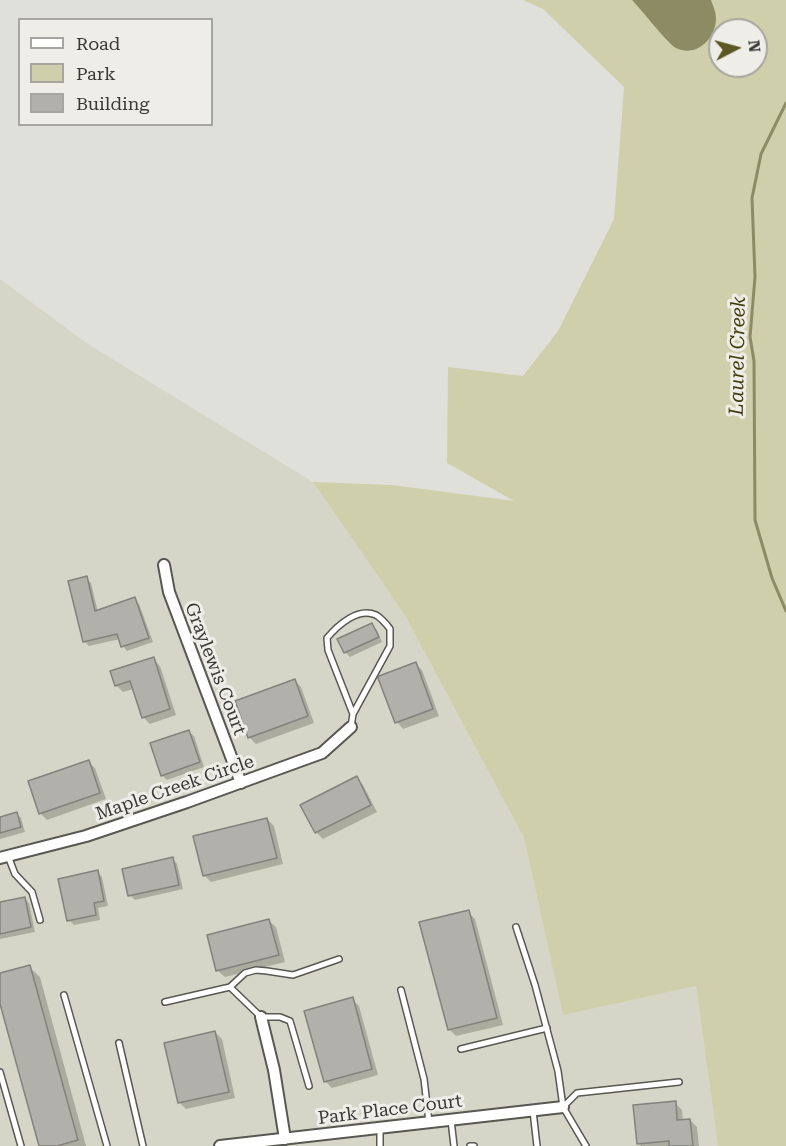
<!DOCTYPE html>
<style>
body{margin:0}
#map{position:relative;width:786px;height:1146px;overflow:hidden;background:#e0e0da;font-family:"Roboto Serif",serif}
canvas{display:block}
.legend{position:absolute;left:18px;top:18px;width:195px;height:108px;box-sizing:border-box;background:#eeede7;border:2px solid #a6a5a0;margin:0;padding:8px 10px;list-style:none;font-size:18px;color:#393936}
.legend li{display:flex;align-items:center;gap:12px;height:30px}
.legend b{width:30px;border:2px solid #a6a5a0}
.north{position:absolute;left:708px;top:18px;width:60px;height:60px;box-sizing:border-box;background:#eeede7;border:2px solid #a6a5a0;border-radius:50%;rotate:84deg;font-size:16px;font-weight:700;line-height:24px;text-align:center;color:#393936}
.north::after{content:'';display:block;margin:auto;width:21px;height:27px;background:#5c5824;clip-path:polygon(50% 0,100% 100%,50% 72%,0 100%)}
</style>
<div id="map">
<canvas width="786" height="1146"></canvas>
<ul class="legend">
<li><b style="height:8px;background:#fff"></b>Road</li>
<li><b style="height:16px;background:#d0cfac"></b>Park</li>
<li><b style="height:16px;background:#b1b0aa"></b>Building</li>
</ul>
<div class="north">N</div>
</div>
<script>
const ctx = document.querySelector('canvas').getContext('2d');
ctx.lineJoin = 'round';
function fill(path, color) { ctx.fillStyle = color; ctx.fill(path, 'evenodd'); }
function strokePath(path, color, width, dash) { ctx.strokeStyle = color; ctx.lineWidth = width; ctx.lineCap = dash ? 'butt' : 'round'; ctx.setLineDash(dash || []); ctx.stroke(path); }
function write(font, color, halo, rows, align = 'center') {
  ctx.font = font + ' "Roboto Serif",serif'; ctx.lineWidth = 6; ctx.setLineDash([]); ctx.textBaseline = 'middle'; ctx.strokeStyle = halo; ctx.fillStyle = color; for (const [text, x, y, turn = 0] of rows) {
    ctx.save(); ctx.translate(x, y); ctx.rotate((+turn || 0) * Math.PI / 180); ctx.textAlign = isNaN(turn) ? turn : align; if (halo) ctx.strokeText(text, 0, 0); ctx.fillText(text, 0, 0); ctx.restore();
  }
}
fill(new Path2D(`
 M0,279L88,344L313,482L404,614L524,838L563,1014L696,986L718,1146H0Z`), '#d6d6c8');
fill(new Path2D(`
 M523,0H786V1146H718L696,986L563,1015L524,838L404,614L313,482L392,485L514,501L447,463L448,367L523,376L558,331L614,219L624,87L543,9ZM720,30H756V66H720Z`), '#d0cfac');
fill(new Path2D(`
 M632,0H711C713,6 716,12 716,18C716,39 696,58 676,48C668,44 641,9 632,0Z`), '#8d8b64');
fill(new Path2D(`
 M86,578L91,583L98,612L134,599L139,604L153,642L127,651L123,646L120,639L89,646L84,641Z
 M372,625L377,630L382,642L350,657L345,652Z
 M153,659L160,666L176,715L150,724L143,717L134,689L123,692L116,685Z
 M415,664L422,670L439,716L403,729L397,722L380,678Z
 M295,681L301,687L314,723L256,744L249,737Z
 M189,732L194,736L204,767L167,780L162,775Z
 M89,762L95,768L106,799L47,820L40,813Z
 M357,778L363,785L377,812L323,839L316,832Z
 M16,813L21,818L25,832L0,839V818Z
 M267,819L274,826L283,864L211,882L204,875Z
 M172,859L177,864L183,889L135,900L130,895Z
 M97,872L102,877L108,906L98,908L100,920L74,925L69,920Z
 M24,898L29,903L35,932L0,939V904Z
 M468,912L475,919L503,1025L456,1036L449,1029Z
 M269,921L276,927L285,962L225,977L218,971L209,936Z
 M29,967L40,977L86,1146H40L0,998V975Z
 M352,999L359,1006L378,1075L332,1088L325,1081Z
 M215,1032L222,1039L235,1098L186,1109L179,1102Z
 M675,1103L682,1110L683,1121L690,1120L697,1127L699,1146H641L639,1144Z`), '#0003');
strokePath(new Path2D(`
 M786,103L761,154L752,198L755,277L750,337L754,361L755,520L772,578L786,611`), '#8d8b64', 3);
const building = new Path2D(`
 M87,576L95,611L135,597L149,638L121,647L117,634L83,642L68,581Z
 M372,623L379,637L344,653L337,639Z
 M154,657L170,709L142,718L130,681L115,686L110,671Z
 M416,662L433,709L395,723L378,678L379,676Z
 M295,679L308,716L248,738L235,701Z
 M189,730L200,762L161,776L150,743Z
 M89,760L100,793L39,814L28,781Z
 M357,776L371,805L315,833L300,805Z
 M17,812L21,827L0,833V817Z
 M267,818L277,858L203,876L193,836Z
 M173,857L179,885L128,896L122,869Z
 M98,870L104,901L94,903L96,915L67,921L58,879Z
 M25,897L31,927L0,934V902Z
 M469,910L497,1018L448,1030L419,922Z
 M269,919L279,955L216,971L207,935Z
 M30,965L78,1140L57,1146H39L0,1004V973Z
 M353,997L372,1069L324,1082L304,1011Z
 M215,1031L229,1092L178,1103L164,1043Z
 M676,1101L677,1120L690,1119L693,1146H669V1141L637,1144L633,1105Z`);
fill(building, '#b1b0aa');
strokePath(building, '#83827d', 1.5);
const lane = new Path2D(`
 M351,727L353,714L390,646V629C387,625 381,618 376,615C358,607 338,625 327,638L328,650L353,714
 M8,856L15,874L32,892L40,920
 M516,927L535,985L558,1071L563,1107L586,1146
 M401,990L424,1079L429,1122
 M64,995L107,1146
 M165,1002L230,987
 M119,1043L143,1146
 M461,1049L547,1028
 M0,1072L21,1146
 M309,1086L290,1021L280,1017H261L230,987L245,973L256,970L267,971L293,975L339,959
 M563,1107L577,1093L679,1082
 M533,1111L537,1146
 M451,1120L454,1146
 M380,1129V1146
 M470,1146H474`);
const street = new Path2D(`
 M164,565L169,592L241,783
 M0,858L86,836L187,802L322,753L351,727
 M261,1017L274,1070L285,1139
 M220,1146L563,1107`);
strokePath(lane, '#585853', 8);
strokePath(street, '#585853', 14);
strokePath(lane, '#fff', 5);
strokePath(street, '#fff', 10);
write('18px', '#393936', '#eeede7', [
 ["Graylewis Court",215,669,69],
 ["Maple Creek Circle",175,788,-19],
 ["Park Place Court",390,1110,-7]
]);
write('italic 20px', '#413d0b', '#eeede7', [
 ["Laurel Creek",738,356,-89]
]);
</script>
